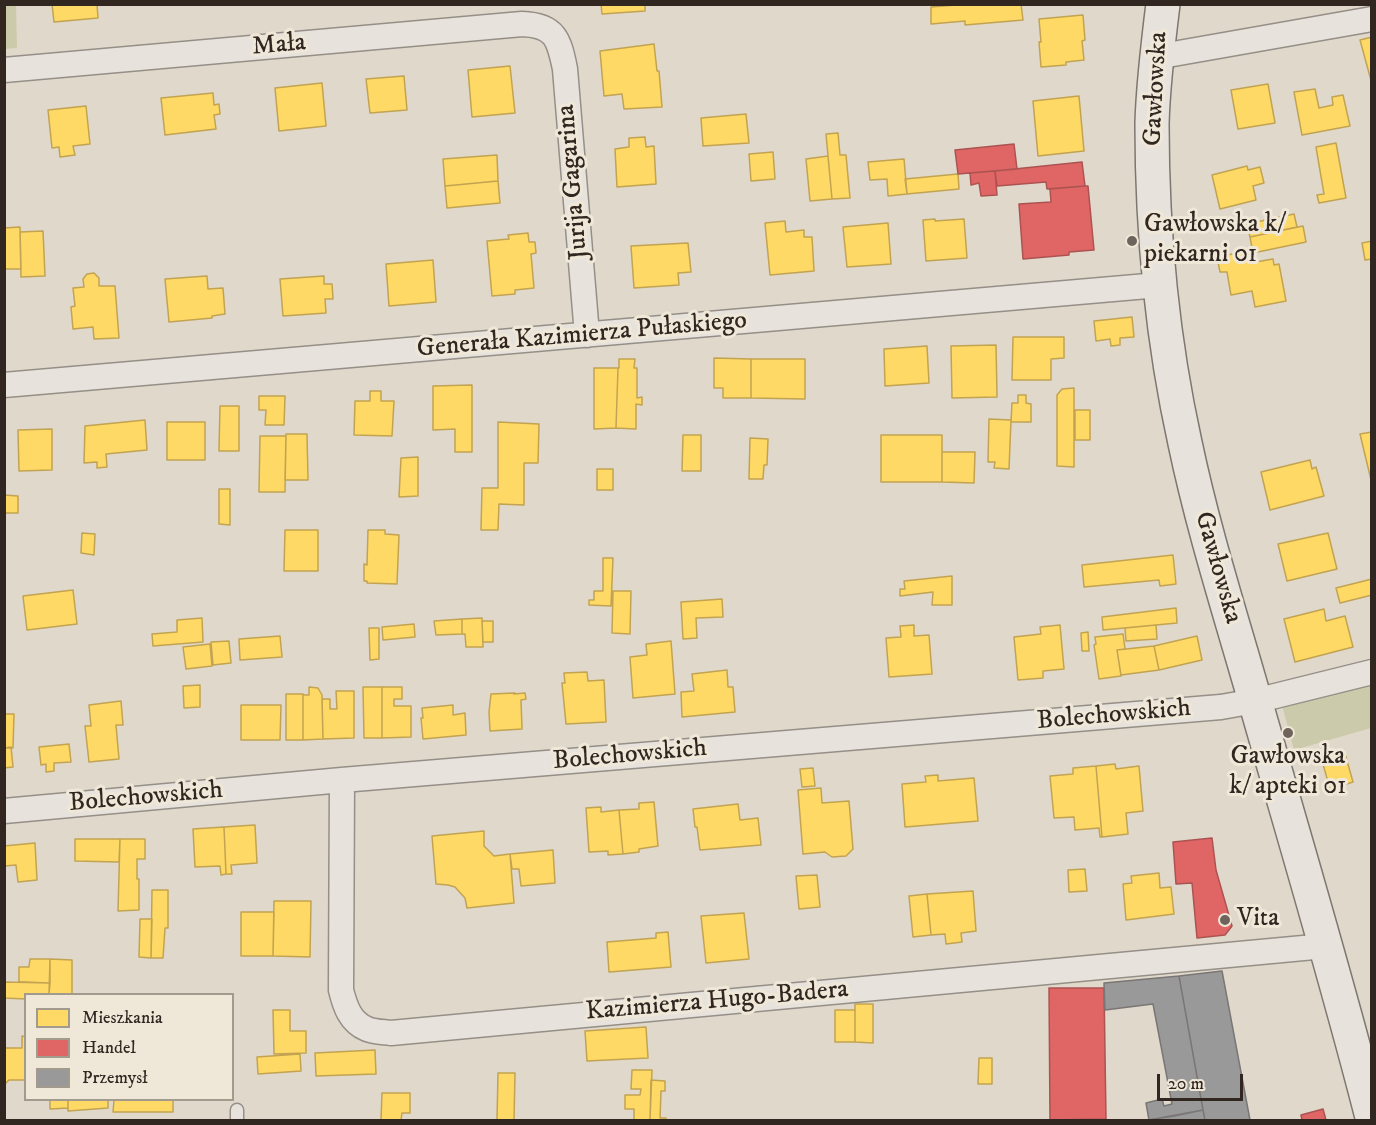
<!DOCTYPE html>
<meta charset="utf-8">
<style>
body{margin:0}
#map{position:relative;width:1376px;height:1125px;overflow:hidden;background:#dfd8cb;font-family:"IM FELL DW Pica",serif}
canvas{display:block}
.frame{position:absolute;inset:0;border:6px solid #322620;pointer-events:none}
.legend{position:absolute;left:24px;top:993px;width:210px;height:108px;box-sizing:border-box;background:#efe8d8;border:2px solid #a39a8e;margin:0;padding:8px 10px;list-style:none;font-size:18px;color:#322620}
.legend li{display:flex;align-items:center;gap:12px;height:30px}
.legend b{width:30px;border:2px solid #a39a8e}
.scale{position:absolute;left:1157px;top:1074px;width:86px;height:27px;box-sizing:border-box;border:3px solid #322620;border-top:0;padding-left:8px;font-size:18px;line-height:21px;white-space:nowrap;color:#322620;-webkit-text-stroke:4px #efe8d8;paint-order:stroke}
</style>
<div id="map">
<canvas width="1376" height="1125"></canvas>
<div class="frame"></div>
<ul class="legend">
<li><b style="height:16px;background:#ffd966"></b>Mieszkania</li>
<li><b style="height:16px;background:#e06666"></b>Handel</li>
<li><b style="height:16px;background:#999"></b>Przemysł</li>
</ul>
<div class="scale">20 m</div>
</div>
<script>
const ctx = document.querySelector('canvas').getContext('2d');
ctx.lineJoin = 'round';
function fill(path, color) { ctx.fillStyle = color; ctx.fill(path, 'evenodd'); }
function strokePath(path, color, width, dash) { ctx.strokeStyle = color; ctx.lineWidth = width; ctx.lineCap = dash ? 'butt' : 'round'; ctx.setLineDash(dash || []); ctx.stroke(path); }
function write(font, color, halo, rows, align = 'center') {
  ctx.font = font + ' "IM FELL DW Pica",serif'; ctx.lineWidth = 6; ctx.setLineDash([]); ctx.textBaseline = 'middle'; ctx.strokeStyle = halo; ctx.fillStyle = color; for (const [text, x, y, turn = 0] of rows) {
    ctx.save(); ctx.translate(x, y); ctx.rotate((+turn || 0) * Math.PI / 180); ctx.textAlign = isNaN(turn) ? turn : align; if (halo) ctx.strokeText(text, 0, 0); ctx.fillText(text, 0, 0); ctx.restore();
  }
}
fill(new Path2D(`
 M5,4L16,5L17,48L5,49Z
 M1371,683V728L1294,750L1282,705Z`), '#cbcaab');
const homes = new Path2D(`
 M52,4H97L98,18L54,22Z
 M601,4H645V11L602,14Z
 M1021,4L1023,20L965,25V21L931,24V7L968,4Z
 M1083,15L1085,40L1082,41L1084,60L1066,62V65L1041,67L1039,42H1041L1039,19Z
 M1372,37V84L1360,40Z
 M654,44L657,71H659L662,107L624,109L622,94L604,96L600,51Z
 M510,66L515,113L472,117L468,70Z
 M404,76L407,110L370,113L366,79Z
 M322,83L326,126L279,131L275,88Z
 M1268,84L1275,123L1238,129L1231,90Z
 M1315,89L1319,108L1333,105L1332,97L1343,95L1350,126L1302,135L1294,92Z
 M213,93L214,105L219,104L220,114L214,115L216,129L165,135L161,98Z
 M1079,96L1084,151L1038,156L1033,101Z
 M86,106L90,144L73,146L75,155L60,157L59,147L52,148L48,110Z
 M746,114L749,143L703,146L701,118Z
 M838,133L840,155H846L850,198L832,199L826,134Z
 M645,137L646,147L654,146L656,184L617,187L615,149L629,147V138Z
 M1336,143L1346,198L1319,203L1317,195L1324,194L1316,147Z
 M773,152L775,179L751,181L749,154Z
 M497,155L498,181L445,186L443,159Z
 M828,156L832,199L810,201L806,159Z
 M904,159L907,194L888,196L887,179L870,180L868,162Z
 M1247,166L1248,170L1260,167L1264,183L1253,186L1256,200L1220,209L1212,175Z
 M958,174L959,189L907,194L905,179Z
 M498,181L500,203L447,208L445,186Z
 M1294,214L1297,227L1250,237L1247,224Z
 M935,219V221L964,219L967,258L926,261L923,220Z
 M785,221L786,232L804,230V237H812L814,271L770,275L765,223Z
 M888,223L891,264L847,267L843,227Z
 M1303,226L1306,242L1253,253L1250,237Z
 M20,227L21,269H4V228Z
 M43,231L45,276L21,277L20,232Z
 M528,233L529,242H535L536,253L531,254L534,288L515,290V294L492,296L487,241L509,239L508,235Z
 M1372,241V259L1365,260L1362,243Z
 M688,243L691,272L678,273L679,285L634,288L631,246Z
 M1248,251L1250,263L1273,259L1274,265L1279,264L1286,301L1255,307L1252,291L1231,295L1227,272H1220L1217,257Z
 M433,260L436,302L389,306L386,264Z
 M94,273L99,278V286H115L119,338L94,339L93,327L73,329L71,307L75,306L73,288L84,287L83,279L87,274Z
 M207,276L208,289L223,288L225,314L212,316V318L169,322L165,279Z
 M324,276V284H332L333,299H325L326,313L283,316L280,279Z
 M1132,317L1134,337L1120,338V345L1111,346L1110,339L1096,341L1094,321Z
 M1013,337H1064V358L1051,359V380H1012Z
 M996,345L997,397L952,398L951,346Z
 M927,346L929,383L885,386L884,349Z
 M714,358L751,359V398H723V388H714Z
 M619,359H635L634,368H637V398L642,397V405L636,404V429L616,428L618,368H619Z
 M751,359H805V399L751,398Z
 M594,368H618L616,428L594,429Z
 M472,385V452H455V429L433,430V386Z
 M1074,388V467L1057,466V395L1062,389Z
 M370,391H381V401H394L392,436L354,435L355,401H370Z
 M1018,395H1026V403L1031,404V422H1011L1012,403H1018Z
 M259,396H285L284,425H265L266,410H259Z
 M220,406H239V451H219Z
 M1075,410H1090V440H1075Z
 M989,419L1011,420L1009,469L994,468L995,462H988Z
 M145,420L147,450L106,454L107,467L97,468V462L84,463L85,426Z
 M167,422H205V460H167Z
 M498,422L539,424L538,463H524V505L499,504L498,530H481L482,488H498Z
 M52,429V470L19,471L18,430Z
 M1372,432V484L1360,434Z
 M286,434H307L308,480H285Z
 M683,435H701V471H682Z
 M881,435H942V482H881Z
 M260,436H286L285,492H259Z
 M750,438L768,439L767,465H764L763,479H749Z
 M942,452H975L974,483L942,482Z
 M418,457V496L399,497L401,458Z
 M1310,460L1312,469L1316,467L1324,496L1270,510L1261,472Z
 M597,469H613V490H597Z
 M219,489H230V525L219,524Z
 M4,495L18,496V513H5Z
 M285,530H318V571H284Z
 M368,530H385V534L399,535L397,584L367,583V581H364V564L367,565Z
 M82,533L95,534L94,555L81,553Z
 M1328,533L1337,569L1287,581L1278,544Z
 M1173,555L1176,584L1160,586L1159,580L1084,587L1082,565Z
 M603,558H613L611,606L589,605V600H594V591H603Z
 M952,576V605H932L933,592L900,596V589H905L904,581Z
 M1372,579V595L1340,603L1336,588Z
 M73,590L77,624L27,630L23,596Z
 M613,591H631L630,634L612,633Z
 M722,599L723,617L696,618L697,638L683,639L681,602Z
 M1176,608L1177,623L1103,630L1102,617Z
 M1324,609L1326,621L1345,616L1353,647L1295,662L1284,619Z
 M202,618L203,642L153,646L152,634L177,632V620Z
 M482,618L483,647H466L465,634H462V619Z
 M462,619V634L436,635L434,621Z
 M482,621H493V642H483Z
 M414,624L415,637L383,640L382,627Z
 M914,625V636L929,635L932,674L889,677L886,638L901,637L900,626Z
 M1060,625L1064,669L1043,671V678L1018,680L1014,637L1041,634L1040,627Z
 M1156,625L1157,639L1126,641L1125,628Z
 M369,628H379V659L370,660Z
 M1088,632L1089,651H1082L1081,633Z
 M1123,634L1125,649L1117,650L1121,676L1099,679L1094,645L1096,644L1095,637Z
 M280,636L282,657L240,660L239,639Z
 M1197,636L1202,660L1159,670L1154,646Z
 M229,641L231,663L213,665L211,642Z
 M671,641L675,694L633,698L630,657L647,655L646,644Z
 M210,644L212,666L186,669L183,647Z
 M1154,646L1159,670L1121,675L1117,650Z
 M727,670L728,687H733L735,712L682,717L681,692L694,691L692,674Z
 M587,672L588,681L604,680L606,722L566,724L562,683H565L564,673Z
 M200,685V707L184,708L183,686Z
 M309,687L318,688L322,695L323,739L303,740V695H309Z
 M363,687H382V738H364Z
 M382,687H402V699H394V706H411V737L382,738Z
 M336,691H354V738L323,739L322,699H330V709H337Z
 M515,693L514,694L525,693L526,699L521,700L522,729L490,731L489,712L491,694Z
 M286,694H303V740H286Z
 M121,701L123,725H116L119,759L89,762L85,726H91L89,705Z
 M241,705H281L280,740H241Z
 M453,705V715L465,713L466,735L423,739L421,718H423L422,708Z
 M4,714H14L13,748H4Z
 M69,744L71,762L54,763V771L46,772V764L41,765L39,747Z
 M11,747L13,767L4,768V748Z
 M1344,750L1353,782L1330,789L1321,757Z
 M1115,764L1116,769L1139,766L1143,811L1126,813L1128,834L1102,837L1096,766Z
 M1096,766L1102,837H1100L1099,828L1075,830L1074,817L1054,818L1050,776L1073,774V768Z
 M813,768L815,786L802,787L800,769Z
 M938,775V781L974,778L978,821L905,827L902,784L926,782L925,776Z
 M821,788L822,803L849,801L853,849L846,856L832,857L825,852L803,854L798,790Z
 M654,802L658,846L639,849V852L623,854L619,810L639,809V803Z
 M738,804L740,820L758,818L761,845L700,850L697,827H695L693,809Z
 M601,807V812L619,810L623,854L608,855V851L589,852L586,808Z
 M255,825L257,863L231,865L232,874H226L224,827Z
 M224,827L226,874L221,875L220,866L195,867L193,829Z
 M484,831V846L494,856L510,854L514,903L467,908L465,898L455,887L448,885L436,884L432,836Z
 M75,839H120L119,862L75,861Z
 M120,839H145V859H137V879H139V910L118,911Z
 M35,843L37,880L18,882L16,865L4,866V846Z
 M553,850L555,883L521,886L519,869H512L510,854Z
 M1085,869L1087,891L1069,892L1068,870Z
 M1159,873L1160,888L1171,887L1174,914L1126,920L1123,884L1132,883L1131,876Z
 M817,875L820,907L799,909L796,876Z
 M152,890H168V928H165L163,958H151Z
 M973,891L976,931L961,933L962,942L946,944L945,934L931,935L927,894Z
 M927,894L931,935L913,937L909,896Z
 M274,901H311L310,957L273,956Z
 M241,912H274L273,956H241Z
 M744,913L749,959L706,963L701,916Z
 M140,919H152L151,958L139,957Z
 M668,932L671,967L609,972L607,942L656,938V933Z
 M30,959H50V983L19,982V967H29Z
 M50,959L72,960V994H49Z
 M4,982L50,983L49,994H26V999L4,998Z
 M855,1004H873V1043L855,1042Z
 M273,1010H290V1031H306V1053L274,1054Z
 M835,1010H855V1042H835Z
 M646,1027L648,1058L587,1061L585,1031Z
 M22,1036L26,1037V1080H9L4,1085V1048H22Z
 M375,1050L376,1074L316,1076L315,1053Z
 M300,1054L301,1071L258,1074L257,1057Z
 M979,1058H992V1084H978Z
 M632,1070H652L650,1120H634V1109H625V1095H640L641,1089H631Z
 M498,1073H515L514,1120H497Z
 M651,1080L665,1081V1091H661L660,1118H666V1120H670H650Z
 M382,1093H410V1113H402L401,1120H381Z
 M50,1100H68V1108L50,1109Z
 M68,1100H108V1108L68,1111Z
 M114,1100H173V1112H113Z`);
fill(homes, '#ffd966');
strokePath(homes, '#c2a351', 1.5);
const shops = new Path2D(`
 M1014,144L1017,169L958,174L955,150Z
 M1082,162L1085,186L1047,189L1046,182L997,186L995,171Z
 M995,171L997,195L981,196L979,183L971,185L970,173Z
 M1085,186H1088L1094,250L1069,252V255L1023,259L1019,204L1051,202L1050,189Z
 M1212,838L1216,870L1232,926L1225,935L1197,938L1192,883L1176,884L1173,842Z
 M1049,988H1104L1106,1119L1050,1120Z
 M1323,1109L1326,1120H1302L1301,1115Z`);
fill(shops, '#e06666');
strokePath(shops, '#ac5351', 1.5);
const industry = new Path2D(`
 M1222,971L1250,1120H1205L1203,1110L1179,976Z
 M1179,976L1203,1110L1149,1120L1146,1103L1162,1099L1164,1106L1172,1104L1153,1004L1105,1010L1104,983Z
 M1203,1110L1205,1120H1148L1174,1116Z`);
fill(industry, '#999');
strokePath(industry, '#7a7675', 1.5);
const lane = new Path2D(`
 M237,1120V1110`);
const street = new Path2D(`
 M1156,57L1372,19
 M4,70L522,24C555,25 559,39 565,69L587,335
 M4,385L1159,285
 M342,780L341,990C345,1006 350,1022 367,1029C374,1032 384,1032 391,1033L1325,946
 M4,811L342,780L1221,707L1255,701L1372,672`);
const secondary = new Path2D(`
 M1163,4C1158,44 1153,84 1152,124C1152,231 1162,339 1185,443C1203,529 1230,613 1254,697C1294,837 1336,976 1372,1117`);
strokePath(lane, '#958f87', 15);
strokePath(street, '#958f87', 27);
strokePath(secondary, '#7d7770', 36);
strokePath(lane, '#e7e3dc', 12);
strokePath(street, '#e7e3dc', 24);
strokePath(secondary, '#e7e3dc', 33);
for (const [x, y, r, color] of [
 [1132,241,6,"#6f645c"],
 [1288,733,6,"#6f645c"],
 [1225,920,6,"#6f645c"]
]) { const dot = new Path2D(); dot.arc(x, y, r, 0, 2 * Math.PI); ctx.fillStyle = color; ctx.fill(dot); strokePath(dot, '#efe8d8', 2); }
write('26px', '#322620', '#efe8d8', [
 ["Mała",279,46,-5],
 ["Gawłowska",1157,89,-87],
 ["Jurija Gagarina",574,182,-95],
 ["Generała Kazimierza Pułaskiego",582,336,-5],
 ["Gawłowska",1217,568,74],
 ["Bolechowskich",1114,716,-5],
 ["Bolechowskich",630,756,-5],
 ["Bolechowskich",146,798,-5],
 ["Kazimierza Hugo-Badera",717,1002,-5]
]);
write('26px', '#322620', '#efe8d8', [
 ["Gawłowska k/",1144,226],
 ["piekarni 01",1144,256],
 ["Gawłowska",1288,758,"center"],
 ["k/ apteki 01",1288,788,"center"],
 ["Vita",1237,920]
], 'left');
</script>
